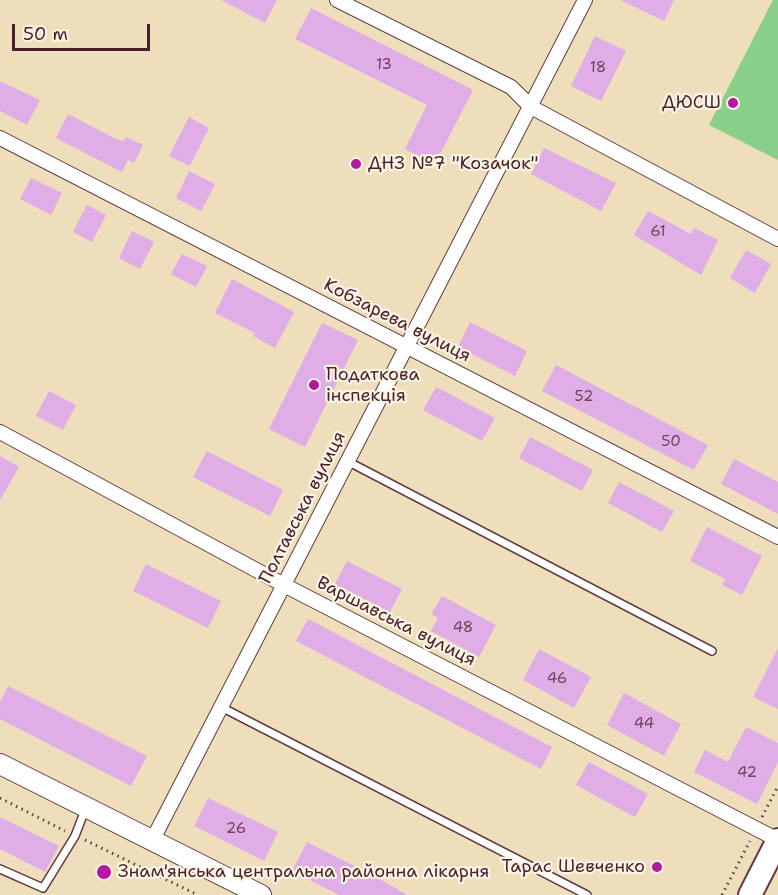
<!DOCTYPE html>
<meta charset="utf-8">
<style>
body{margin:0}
#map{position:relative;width:778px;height:895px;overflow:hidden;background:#eedebc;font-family:"Shantell Sans",sans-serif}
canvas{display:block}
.scale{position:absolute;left:12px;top:24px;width:138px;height:27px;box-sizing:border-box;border:3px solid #4a1f2b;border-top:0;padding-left:8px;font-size:18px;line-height:21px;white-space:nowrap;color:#4a1f2b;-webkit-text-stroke:4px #fcf5e5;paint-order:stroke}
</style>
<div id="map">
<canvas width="778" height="895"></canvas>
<div class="scale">50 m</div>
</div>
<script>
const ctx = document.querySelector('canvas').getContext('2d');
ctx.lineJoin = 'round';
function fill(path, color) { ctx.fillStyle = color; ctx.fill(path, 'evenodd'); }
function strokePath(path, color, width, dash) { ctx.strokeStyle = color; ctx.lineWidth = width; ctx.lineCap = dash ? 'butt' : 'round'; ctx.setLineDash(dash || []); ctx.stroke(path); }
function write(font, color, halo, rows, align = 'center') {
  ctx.font = font + ' "Shantell Sans",sans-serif'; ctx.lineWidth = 4.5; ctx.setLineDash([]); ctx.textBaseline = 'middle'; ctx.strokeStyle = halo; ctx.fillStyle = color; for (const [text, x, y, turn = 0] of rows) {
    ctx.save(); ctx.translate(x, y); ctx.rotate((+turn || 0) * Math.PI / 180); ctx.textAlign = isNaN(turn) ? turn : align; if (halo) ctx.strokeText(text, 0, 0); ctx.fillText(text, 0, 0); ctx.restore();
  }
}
fill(new Path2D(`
 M773,0H778V160L709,125Z`), '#88cf8a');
fill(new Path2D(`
 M221,0H277L265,23Z
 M620,0H674L664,21Z
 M311,8L473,90L435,164L405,149L427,105L295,39Z
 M595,36L626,51L601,101L571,86Z
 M0,81L40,100L27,125L0,111Z
 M68,114L116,139L124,141L126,137L143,145L134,163L128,160L122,172L56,138Z
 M189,117L209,128L190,166L169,156Z
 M544,148L616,183L601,211L531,174Z
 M189,171L215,184L201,211L176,198Z
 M31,178L62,193L51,215L20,199Z
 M87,205L106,215L92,242L73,232Z
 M648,211L691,234L694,228L718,240L701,275L634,235Z
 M132,231L154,242L140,269L119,258Z
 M746,250L771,264L755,293L730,278Z
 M182,254L207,266L196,287L171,274Z
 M232,279L294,312L275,348L253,336L255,333L215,313Z
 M470,322L527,351L515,376L458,347Z
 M322,323L358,340L305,447L269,429Z
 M556,365L708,445L694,470L542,391Z
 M436,387L495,418L482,441L423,410Z
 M49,391L76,405L63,430L36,416Z
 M530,437L593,470L582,491L519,458Z
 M207,451L283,490L270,516L193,477Z
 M0,456L19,467L0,500Z
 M734,459L778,482V514L721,484Z
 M619,482L674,511L662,532L608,503Z
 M707,527L762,556L742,595L722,585L725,579L690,561Z
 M347,561L402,589L390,612L335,584Z
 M146,564L221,601L208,628L133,591Z
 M442,596L496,625L479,657L431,631L438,618L431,614Z
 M308,619L552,747L541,769L296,641Z
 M778,648V709L753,697Z
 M539,649L591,677L574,708L523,680Z
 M8,686L147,756L131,786L0,719V702Z
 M624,693L681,724L664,756L607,725Z
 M746,727L778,743V762L757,804L694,772L705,750L728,762Z
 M589,762L648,794L635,817L576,785Z
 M208,798L278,832L264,861L194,826Z
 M0,817L59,846L45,872L0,849Z
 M307,842L376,877L407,895H339L292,871Z`), '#e0ade7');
const lane = new Path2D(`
 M347,461L712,651
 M223,708L587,895
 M0,869L43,888L75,836L85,810`);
const street = new Path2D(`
 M337,0L511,87L531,107L778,239
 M0,138L778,537
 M0,432L284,585L778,840
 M152,841L585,0`);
const secondary = new Path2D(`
 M0,764L261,895`);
const primary = new Path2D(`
 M750,895L778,840`);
strokePath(lane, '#633c41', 10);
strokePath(street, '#633c41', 16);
strokePath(secondary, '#633c41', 22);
strokePath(primary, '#633c41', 26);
strokePath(new Path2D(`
 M0,798L65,831
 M762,817L778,786
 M85,840L198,895
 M722,895L750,841`), '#633c41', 3, [1.5, 4.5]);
strokePath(lane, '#fff', 7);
strokePath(street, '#fff', 14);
strokePath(secondary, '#fff', 20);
strokePath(primary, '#fff', 22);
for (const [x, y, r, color] of [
 [733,103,6,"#b5179e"],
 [356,164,6,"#b5179e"],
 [314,385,6,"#b5179e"],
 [657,867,6,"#b5179e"],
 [104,872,8,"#b5179e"]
]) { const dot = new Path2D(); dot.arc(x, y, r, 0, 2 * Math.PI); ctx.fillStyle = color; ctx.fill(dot); strokePath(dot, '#fcf5e5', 2); }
write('15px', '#70425a', null, [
 ["13",384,65],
 ["18",598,68],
 ["61",658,232],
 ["52",584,397],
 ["50",671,442],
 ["48",463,628],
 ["46",557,679],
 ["44",644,724],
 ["42",747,773],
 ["26",236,829]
]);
write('18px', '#4a1f2b', '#fcf5e5', [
 ["ДЮСШ",721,103,"right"],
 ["ДНЗ №7 \"Козачок\"",368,164],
 ["Податкова",326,375],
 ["інспекція",326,396],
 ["Тарас Шевченко",645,867,"right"],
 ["Знам'янська центральна районна лікарня",118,872]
], 'left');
write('18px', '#4a1f2b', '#fcf5e5', [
 ["Кобзарева вулиця",397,321,27],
 ["Полтавська вулиця",303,508,-63],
 ["Варшавська вулиця",396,622,27]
]);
</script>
